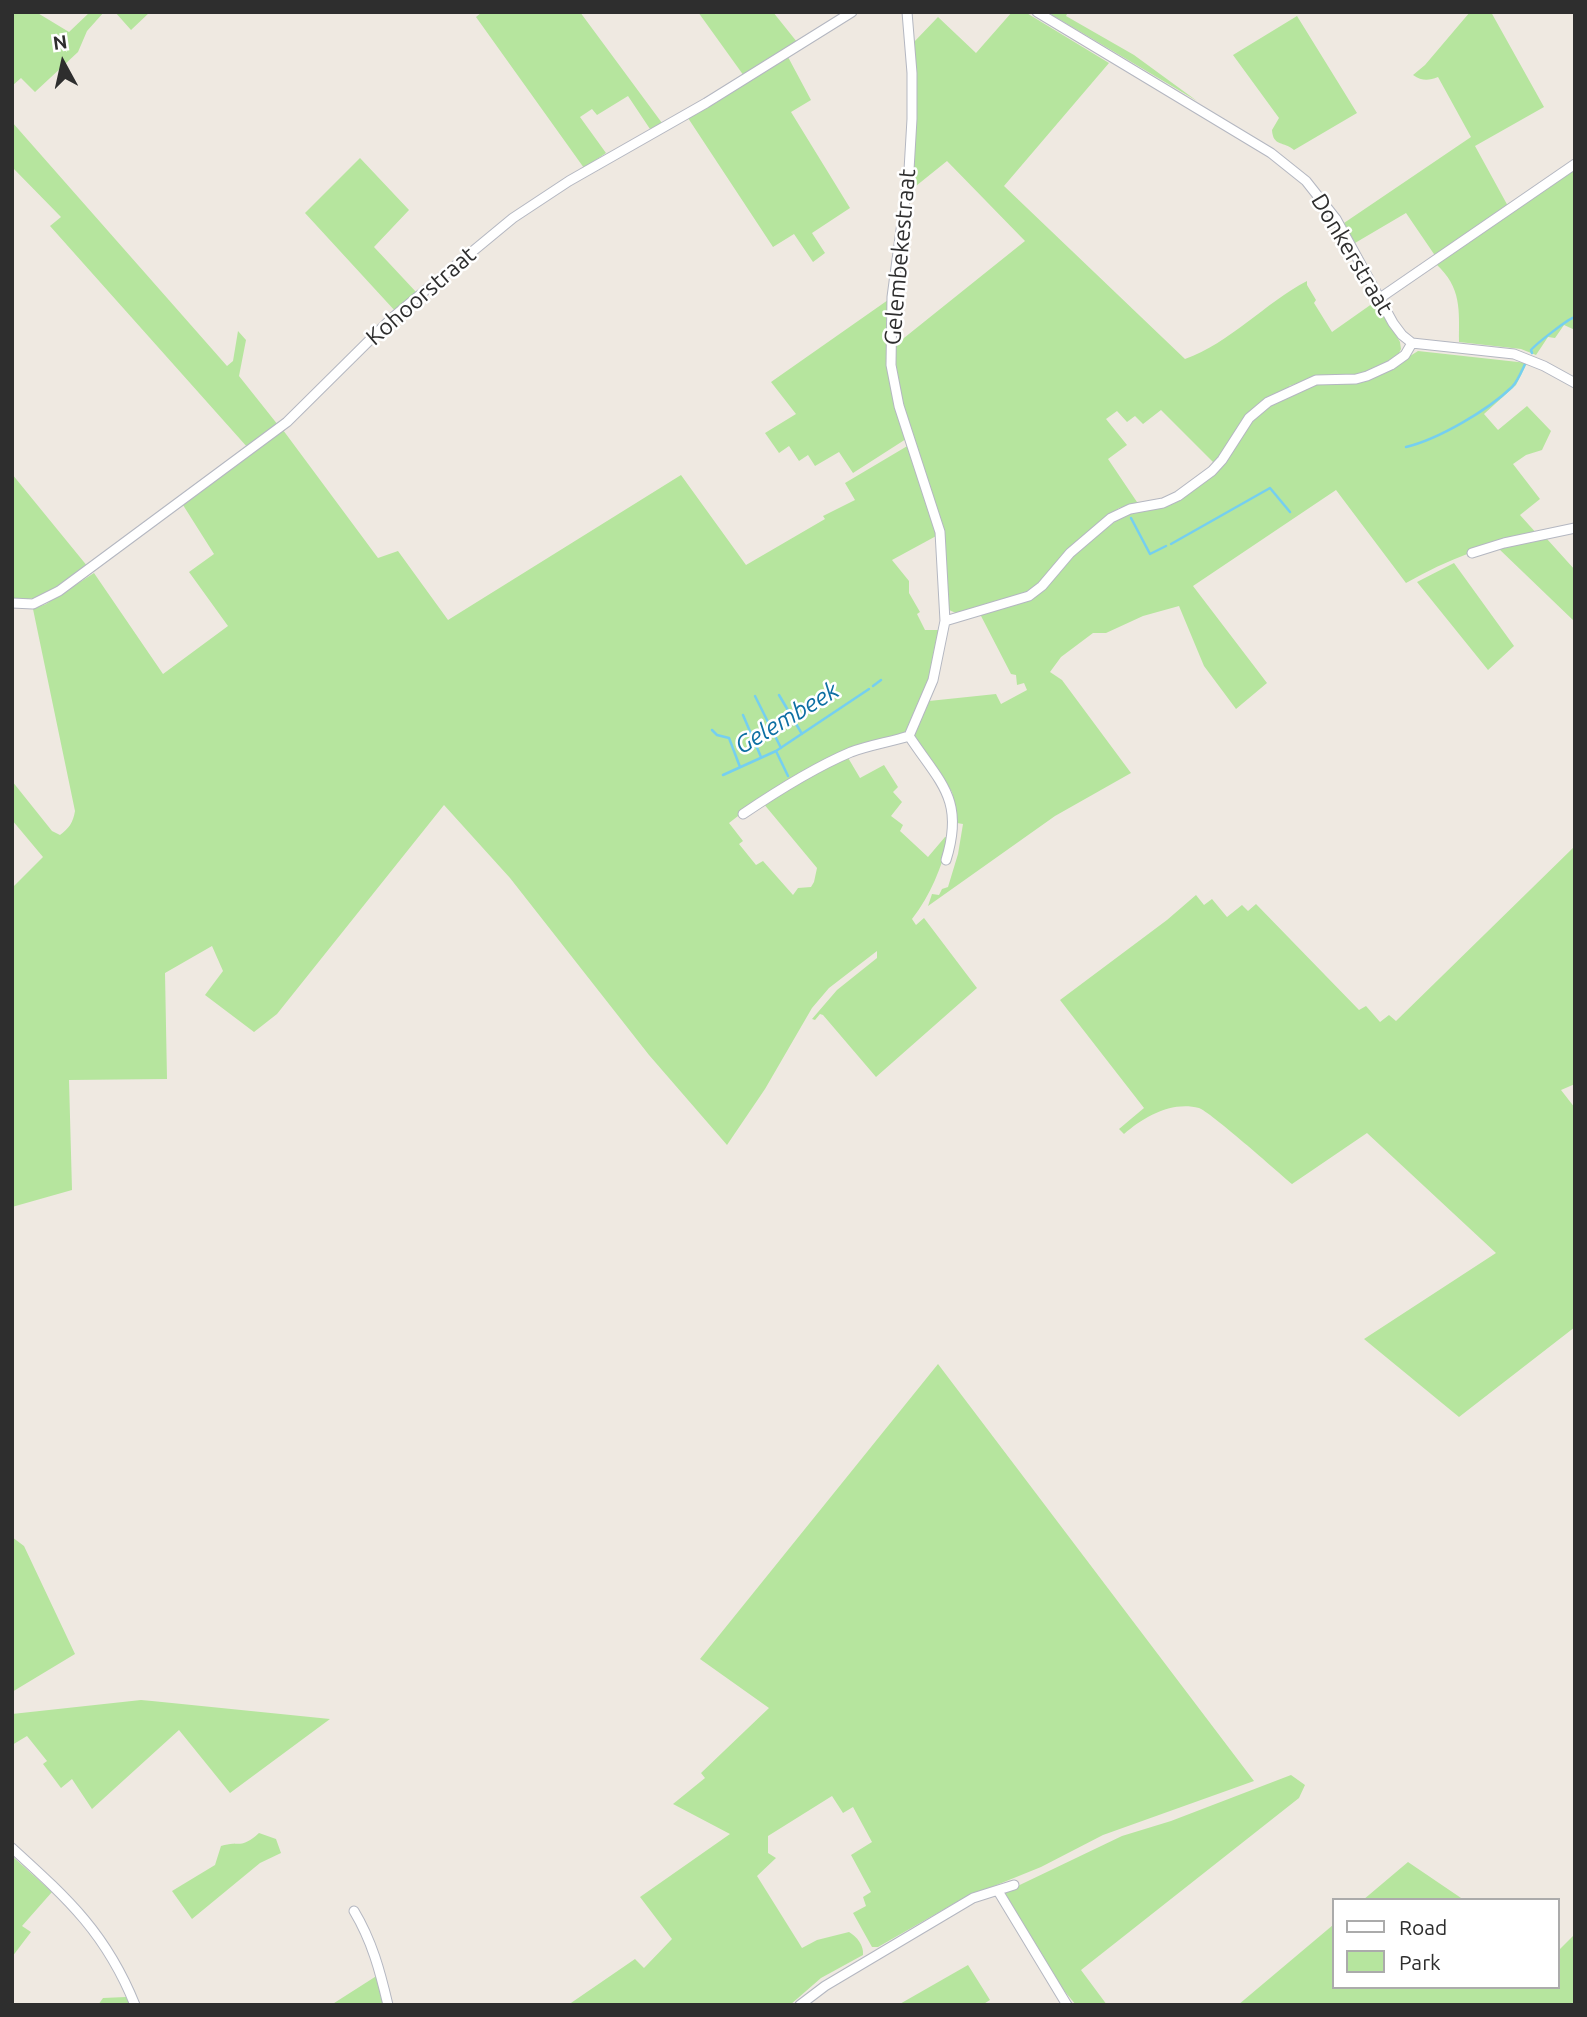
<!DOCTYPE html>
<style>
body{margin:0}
#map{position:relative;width:1587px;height:2017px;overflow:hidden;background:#efe9e1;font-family:Ubuntu,sans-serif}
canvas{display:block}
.frame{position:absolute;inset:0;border:14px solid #2e2e2e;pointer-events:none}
.legend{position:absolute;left:1332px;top:1898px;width:228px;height:91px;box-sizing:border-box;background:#fff;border:2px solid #ababab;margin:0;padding:9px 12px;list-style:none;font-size:21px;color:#2e2e2e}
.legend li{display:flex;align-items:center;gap:14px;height:35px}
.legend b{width:35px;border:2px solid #ababab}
.north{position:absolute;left:28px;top:28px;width:70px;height:70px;-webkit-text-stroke:5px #fff;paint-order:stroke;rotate:352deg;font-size:19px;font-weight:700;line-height:28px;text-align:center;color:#2e2e2e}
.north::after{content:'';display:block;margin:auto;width:24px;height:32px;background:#2e2e2e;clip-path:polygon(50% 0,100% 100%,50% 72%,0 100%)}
</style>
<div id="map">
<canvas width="1587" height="2017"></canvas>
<div class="frame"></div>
<ul class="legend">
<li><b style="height:9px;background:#fff"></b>Road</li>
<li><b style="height:19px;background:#b6e59e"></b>Park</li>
</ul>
<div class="north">N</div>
</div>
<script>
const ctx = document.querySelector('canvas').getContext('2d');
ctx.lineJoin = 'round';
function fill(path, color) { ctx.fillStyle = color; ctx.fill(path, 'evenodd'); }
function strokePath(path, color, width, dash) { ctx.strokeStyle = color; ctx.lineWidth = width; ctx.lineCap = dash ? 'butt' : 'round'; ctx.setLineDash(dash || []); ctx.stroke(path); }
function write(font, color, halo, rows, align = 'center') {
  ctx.font = font + ' Ubuntu,sans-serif'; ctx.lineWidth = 5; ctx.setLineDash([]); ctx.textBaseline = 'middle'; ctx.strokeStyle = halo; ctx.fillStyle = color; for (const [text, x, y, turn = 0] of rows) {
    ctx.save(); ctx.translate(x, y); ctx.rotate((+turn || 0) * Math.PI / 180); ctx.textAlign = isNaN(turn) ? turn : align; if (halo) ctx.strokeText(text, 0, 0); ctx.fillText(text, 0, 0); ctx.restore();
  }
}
fill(new Path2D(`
 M12,12H36L69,32L90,12H104L87,31L78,52L35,92L21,78L12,86Z
 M115,12H150L131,30Z
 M482,12H580L662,123L650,129L628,96L597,115L592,109L580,117L606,153L584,168L476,17Z
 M698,12H773L797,42L744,76Z
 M1012,12H1025L1109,63L1004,186L1185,359C1230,343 1265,303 1307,281V285L1316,300L1314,303L1332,332L1376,301L1400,342L1401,349L1398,355L1375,370L1355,375H1323L1289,386L1290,393L1315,384L1361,381L1380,375L1418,351L1527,363L1516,385L1484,414L1498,430L1527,406L1551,431L1542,450L1526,455L1513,464L1540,499L1520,515L1538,535C1490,543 1448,559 1406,583L1336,490L1193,586L1267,683L1236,709L1204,666L1179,606L1143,616L1106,633H1093L1061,657L1050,672L1062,680L1131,773L1055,816L928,906L932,894L939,895L942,889L948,887L958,854L963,824L957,823L952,792L915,738C914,725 923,711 929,701L996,694L1001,704L1027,690L1024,683L1017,685L1016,675L1011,674L980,614L1032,599L1054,579L1081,548L1125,514L1161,507L1215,464L1161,410L1143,424L1135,416L1127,422L1117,411L1106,419L1127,445L1108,459L1139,505L1119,508L1089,531L1031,592L956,613L949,610L944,537L905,412L899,391L894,346L1025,241L947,161L911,190L916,117L914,42L938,17L976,53Z
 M1047,12H1068L1066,16L1134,55L1197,101Z
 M1470,12H1491L1544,107L1475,146L1509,208L1436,257L1406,213L1355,243L1344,223L1471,137L1438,77C1428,81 1422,81 1413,75L1425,65Z
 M1297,16L1357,113L1294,150C1284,141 1273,147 1272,130L1279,118L1233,55Z
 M788,57L811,100L791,112L850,208L812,233L825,253L813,262L794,234L773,247L688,118Z
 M12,122L227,366L233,361L238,331L246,340L239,376L278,425L248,448L50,226L61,217L12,167Z
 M360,158L409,210L374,247L417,293L396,312L305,213Z
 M1575,167V330L1564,325L1555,338L1548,337L1536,355L1521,349L1459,342C1459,310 1462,288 1436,264Z
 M888,300C883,355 890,388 906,439L853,473L839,452L815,466L808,455L799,461L789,446L779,453L765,433L796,414L771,382Z
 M283,430L378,558L398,551L448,620L681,475L746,565L825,519L823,516L855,500L845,483L909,445L938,535L892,560L909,581V593L920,612L917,614L925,630H940L931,680L909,730L902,735L857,747L760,799L729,823L743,841L739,844L756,865L763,861L793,895L798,888L811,887L814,882L817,868L763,803L847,756L860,778L884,765L898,787L893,792L902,802L891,816L903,825L900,831L928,857L945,837L950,838C941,867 931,895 912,919L916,925L924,918L977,988L876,1077L823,1015L820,1014L815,1020L812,1019L837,990L877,958V951L829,988L812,1008L765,1089L727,1145L649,1055L510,878L444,805L277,1014L254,1032L205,995L223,971L212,946L165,973L167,1079L69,1080L72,1190L12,1207V888L43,857L12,820V781L52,831L60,835C69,828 73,823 75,811L33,609L46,604L94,573L163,674L228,626L189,572L214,554L183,505Z
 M12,474L88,567C67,583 39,604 12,599Z
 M1547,539L1575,570V622L1498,548Z
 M1454,563L1514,646L1488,670L1417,582Z
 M1575,846V1084L1561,1090L1575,1108V1327L1459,1417L1364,1339L1496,1253L1367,1133L1292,1184C1278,1172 1209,1111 1199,1108C1171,1101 1144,1117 1124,1134L1119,1129L1144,1108L1060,1000L1167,920L1196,895L1204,905L1212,899L1227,917L1242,905L1248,911L1256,904L1359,1010L1366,1006L1380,1022L1389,1015L1396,1021Z
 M938,1364L1254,1781L1103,1835L1041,1867L962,1899L878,1947H872L853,1913L866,1906L863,1897L871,1892L851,1855L872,1842L853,1807L843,1813L832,1796L768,1836V1853L776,1858L757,1876L802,1948L817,1940L849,1932C857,1937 864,1945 863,1955L821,1978L790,2005H568L635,1959L644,1968L672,1939L640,1897L730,1834L673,1804L705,1778L701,1773L769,1708L700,1659Z
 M12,1537L24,1546L75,1654L12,1692Z
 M141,1700L152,1701L330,1719L230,1793L179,1730L92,1809L72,1779L61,1788L43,1764L47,1761L27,1736L12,1745V1714Z
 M1291,1775L1305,1785L1299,1798L1081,1970L1107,2005H1076L1056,1981L1003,1893L1122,1836L1171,1821Z
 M259,1833L276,1839L281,1853L260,1863L192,1919L172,1891L215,1865L221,1846C241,1840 240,1850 259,1833Z
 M12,1856L52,1892L22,1926L31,1932L12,1957Z
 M1408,1862L1464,1900H1363Z
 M1333,1925V1987H1557V1952L1575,1934V2005H1238Z
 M968,1965L990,2000L982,2005H898Z
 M378,1975L384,2005H331Z
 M126,1997L130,2005H98L103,1998Z`), '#b6e59e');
strokePath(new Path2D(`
 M1532,353L1531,350C1536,344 1569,318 1575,317
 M1406,447C1439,439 1488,410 1512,387C1518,381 1522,370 1526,362
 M1131,518L1150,554L1166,546
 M1171,544L1270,488L1290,512
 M873,686L881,680
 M779,695L802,734
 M755,696L781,748
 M743,715L761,757
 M712,730L717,735L729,738L740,767
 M776,751L788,776
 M723,775L776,751L869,689`), '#75cff0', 2.5);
const street = new Path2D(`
 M1037,12L1271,153L1306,181L1336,219L1393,323L1402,335L1412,343L1514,354L1544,366L1575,383
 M1380,298L1575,164
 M1472,553L1504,543L1575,528
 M12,603L33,604L59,591L287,422L392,318L513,218L569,181L706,103L852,12
 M945,621L1029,596L1042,586L1070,553L1111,518L1130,509L1163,503L1178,496L1212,471L1222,460L1249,418L1268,402L1316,380L1356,379L1367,376L1391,365L1405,355L1412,343
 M909,736C940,783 965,799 946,860
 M743,814C777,791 813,768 851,752C870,745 890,742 909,736L933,680L945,621L940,532L899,406L891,365L892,297L909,170L912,119V73L907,12
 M12,1848C68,1899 106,1933 135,2005
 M998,1891L1067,2005
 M354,1911C372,1941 380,1971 388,2005
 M800,2005L825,1986L973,1898L1014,1885`);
strokePath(street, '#b4b7c1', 11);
strokePath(street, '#fff', 9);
write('23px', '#2e2e2e', '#fff', [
 ["Donkerstraat",1352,254,59],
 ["Gelembekestraat",900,257,-85],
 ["Kohoorstraat",421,296,-41]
]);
write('italic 24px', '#0d6fa3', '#fff', [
 ["Gelembeek",787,718,-31]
]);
</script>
